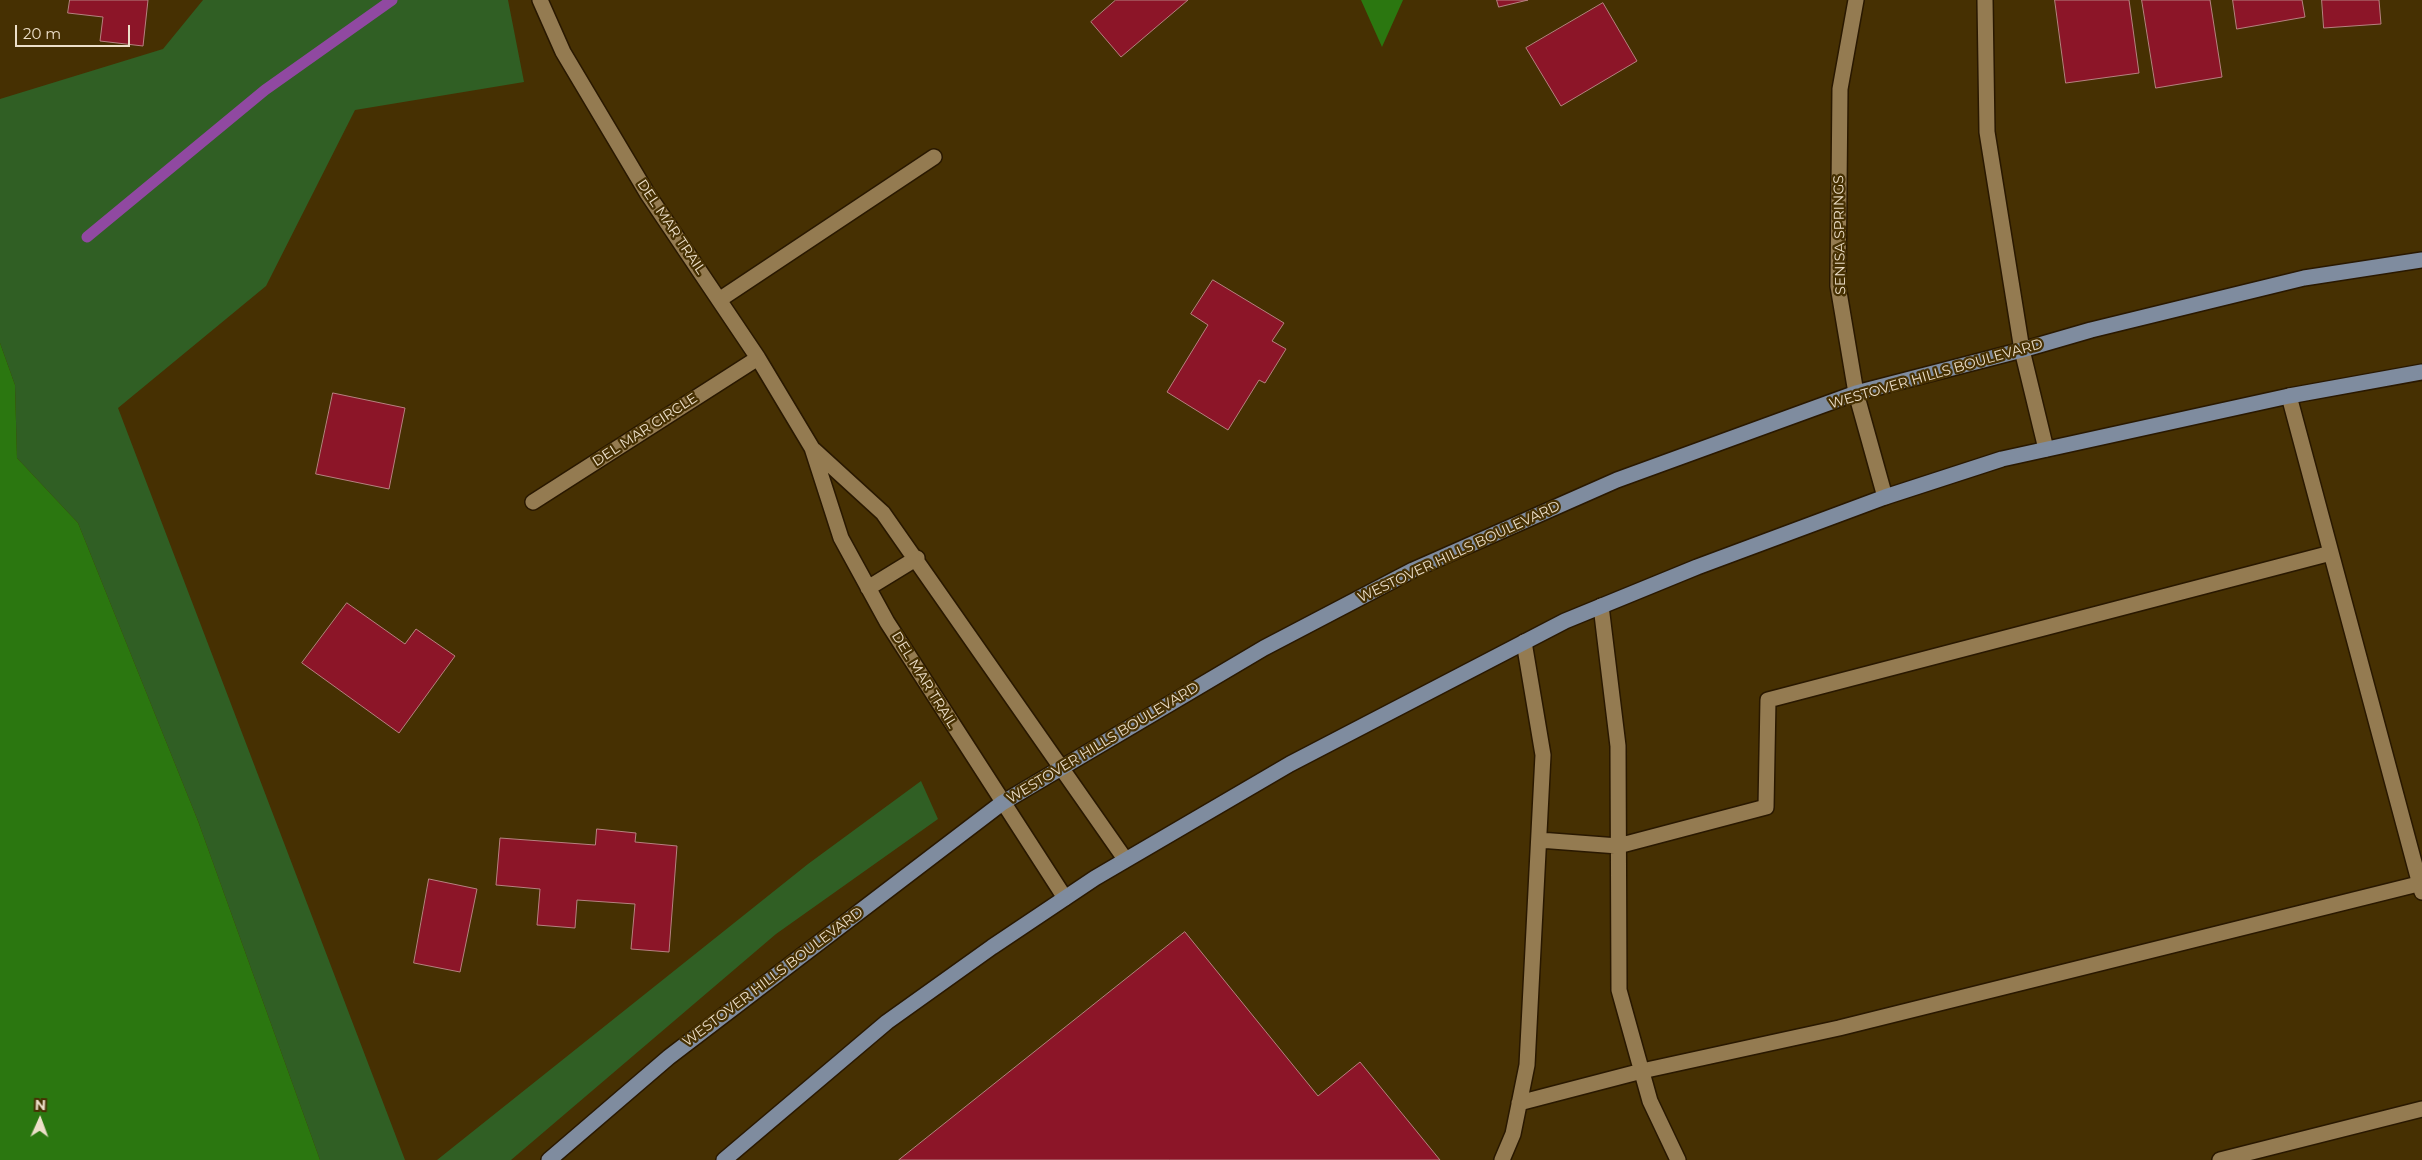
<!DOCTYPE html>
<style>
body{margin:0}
#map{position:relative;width:2422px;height:1160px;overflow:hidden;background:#463002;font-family:Montserrat,sans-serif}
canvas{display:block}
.north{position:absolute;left:15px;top:1095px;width:50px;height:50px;-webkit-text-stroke:4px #463002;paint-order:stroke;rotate:2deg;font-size:14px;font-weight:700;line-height:20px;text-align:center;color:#eddfc9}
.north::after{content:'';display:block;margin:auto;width:18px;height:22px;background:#eddfc9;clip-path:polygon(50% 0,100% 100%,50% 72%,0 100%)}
.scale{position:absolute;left:15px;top:25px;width:115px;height:22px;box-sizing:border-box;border:2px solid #eddfc9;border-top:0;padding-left:6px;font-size:15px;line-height:18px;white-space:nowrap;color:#eddfc9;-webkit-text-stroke:4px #463002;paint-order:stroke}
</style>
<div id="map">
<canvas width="2422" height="1160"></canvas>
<div class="north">N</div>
<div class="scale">20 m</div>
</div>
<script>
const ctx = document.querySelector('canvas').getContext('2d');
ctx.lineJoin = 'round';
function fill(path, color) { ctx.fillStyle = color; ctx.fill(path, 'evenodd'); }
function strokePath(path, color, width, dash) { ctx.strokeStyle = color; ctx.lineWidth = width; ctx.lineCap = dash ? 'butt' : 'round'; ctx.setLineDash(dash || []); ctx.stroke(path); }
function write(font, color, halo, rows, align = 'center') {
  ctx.font = font + ' Montserrat,sans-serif'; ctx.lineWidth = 4.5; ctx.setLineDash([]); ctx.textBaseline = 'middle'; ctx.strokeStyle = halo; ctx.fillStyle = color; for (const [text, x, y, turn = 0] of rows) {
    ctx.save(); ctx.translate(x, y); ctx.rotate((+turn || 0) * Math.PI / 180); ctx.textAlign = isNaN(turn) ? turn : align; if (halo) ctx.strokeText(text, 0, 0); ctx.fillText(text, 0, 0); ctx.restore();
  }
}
fill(new Path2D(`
 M203,0H508L524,82L355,110L266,286L118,408L405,1160H320L198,821L78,523L17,458L15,385L0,343V99L163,49Z
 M921,781L938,819L776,934L511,1160H437L808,864Z`), '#305f24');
fill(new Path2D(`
 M1361,0H1403L1382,47Z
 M0,343L15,385L17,458L78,523L198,821L320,1160H0Z`), '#2b7710');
strokePath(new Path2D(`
 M87,237L265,90L392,0`), '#9049a1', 11);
const building = new Path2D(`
 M70,0H148L143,46L100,41L103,17L68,13Z
 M1116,0H1188L1121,57L1091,22Z
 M1497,0H1528L1499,7Z
 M2055,0H2129L2139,73L2066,83Z
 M2142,0H2210L2222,77L2156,88Z
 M2233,0H2302L2305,17L2237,29Z
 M2322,0H2379L2381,24L2324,28Z
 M1603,3L1637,61L1561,106L1526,48Z
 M1213,280L1284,323L1272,341L1286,349L1265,383L1259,380L1228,430L1167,392L1208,325L1191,314Z
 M333,393L405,408L389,489L316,474Z
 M347,603L405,644L416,629L455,656L399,733L302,663Z
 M597,829L636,833L635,842L677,846L669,952L631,949L635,904L577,900L575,928L537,925L540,889L496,885L500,838L595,845Z
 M429,879L477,889L460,972L414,963Z
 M1185,932L1318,1096L1360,1062L1440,1160H899Z`);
fill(building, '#8c1528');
strokePath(building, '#b68180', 1);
const minor = new Path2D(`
 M540,0L563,52L647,193L758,358L812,448L841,538L887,622L1065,898
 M1856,0L1840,89L1838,286L1856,393L1885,497
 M1985,0L1987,132L2022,350L2046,449
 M719,300L934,157
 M2289,396L2422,892
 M814,450L883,513L1125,859
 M533,502L758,358
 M868,588L917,558
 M1601,606L1618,746L1619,990L1650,1101L1678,1160
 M1539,840L1618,846L1766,807L1768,700L2331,553
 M1519,1103L1642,1071L1839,1028L2422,883
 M1502,1160L1513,1134L1527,1065L1543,755L1524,642
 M2220,1160L2422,1109`);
const major = new Path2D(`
 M549,1160L669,1057L1002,803L1264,648L1413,570L1617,480L1856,393L2022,350L2091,330L2304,278L2422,260
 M724,1160L887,1022L992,947L1095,878L1290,764L1565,621L1697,567L1885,497L2002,459L2289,396L2422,372`);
strokePath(minor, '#291800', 18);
strokePath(major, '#291800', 18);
strokePath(minor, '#947b51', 15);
strokePath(major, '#7f8c9f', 15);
write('14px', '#eddfc9', '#463002', [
 ["DEL MAR TRAIL",671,227,56],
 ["SENISA SPRINGS",1840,235,-91],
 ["WESTOVER HILLS BOULEVARD",1936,374,-16],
 ["DEL MAR CIRCLE",645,430,-33],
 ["WESTOVER HILLS BOULEVARD",1459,552,-25],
 ["DEL MAR TRAIL",924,680,58],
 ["WESTOVER HILLS BOULEVARD",1103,743,-31],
 ["WESTOVER HILLS BOULEVARD",773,977,-37]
]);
</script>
